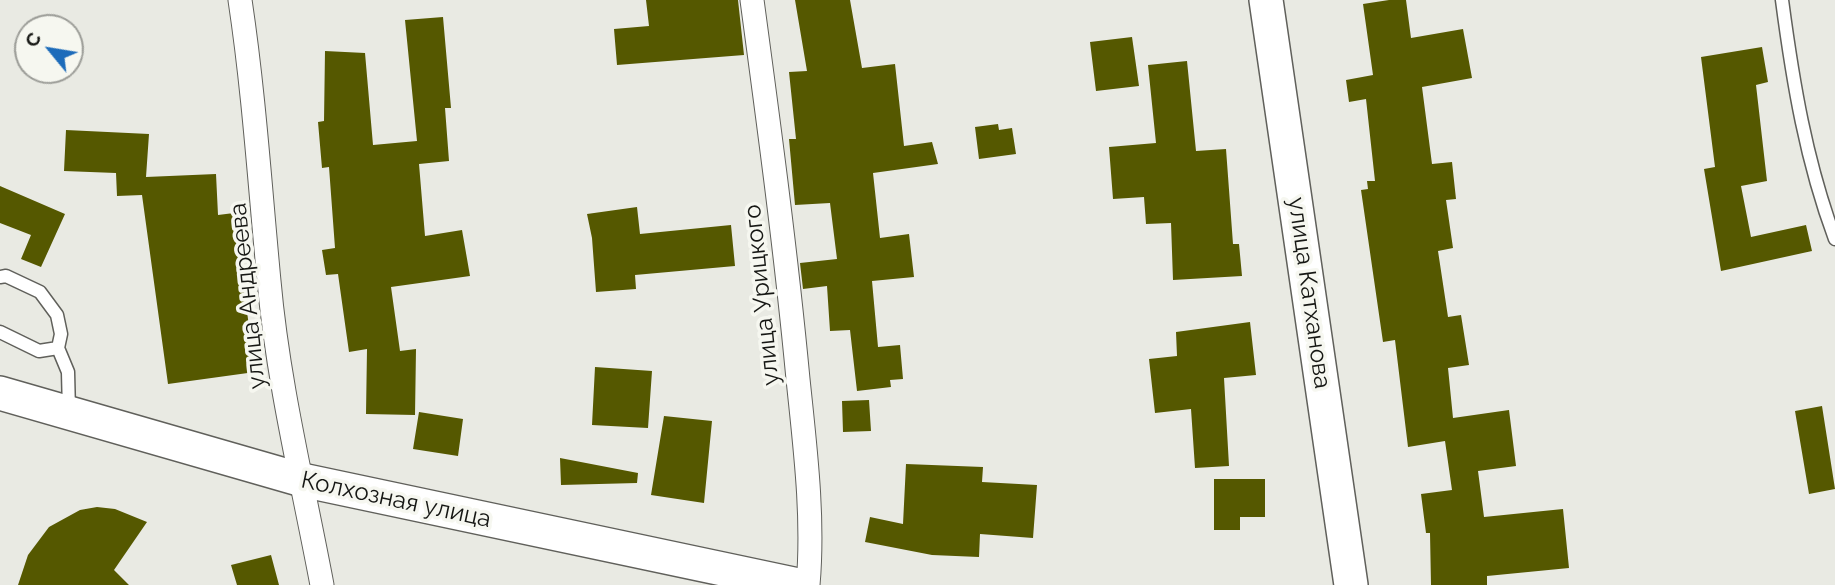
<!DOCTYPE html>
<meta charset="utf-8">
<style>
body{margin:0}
#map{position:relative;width:1835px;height:585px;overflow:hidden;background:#e9eae3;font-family:Raleway,sans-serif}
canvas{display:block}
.north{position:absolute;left:14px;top:14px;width:70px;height:70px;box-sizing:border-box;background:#f6f7f0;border:2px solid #9c9d98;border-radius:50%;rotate:300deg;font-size:19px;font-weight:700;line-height:28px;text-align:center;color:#161714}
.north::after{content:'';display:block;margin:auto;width:24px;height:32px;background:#1c6bba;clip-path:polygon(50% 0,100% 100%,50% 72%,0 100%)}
</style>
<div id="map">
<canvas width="1835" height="585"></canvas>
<div class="north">С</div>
</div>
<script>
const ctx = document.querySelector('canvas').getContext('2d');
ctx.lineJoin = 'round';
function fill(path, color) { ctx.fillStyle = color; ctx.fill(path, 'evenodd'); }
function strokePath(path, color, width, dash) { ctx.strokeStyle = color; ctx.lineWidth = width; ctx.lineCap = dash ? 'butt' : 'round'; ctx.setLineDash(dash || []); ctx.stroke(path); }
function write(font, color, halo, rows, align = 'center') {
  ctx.font = font + ' Raleway,sans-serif'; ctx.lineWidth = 7; ctx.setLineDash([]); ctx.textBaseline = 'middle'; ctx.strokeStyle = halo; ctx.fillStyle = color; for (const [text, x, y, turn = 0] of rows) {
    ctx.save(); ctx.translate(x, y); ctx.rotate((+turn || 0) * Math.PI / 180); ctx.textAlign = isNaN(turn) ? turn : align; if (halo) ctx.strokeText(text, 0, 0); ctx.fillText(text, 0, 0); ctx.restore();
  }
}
fill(new Path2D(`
 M646,0H738L744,55L617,65L614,29L649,26Z
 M795,0H850L862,68L895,64L904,146L932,142L938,164L873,173L880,238L909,234L914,277L872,281L878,347L900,345L903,379L890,380L891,387L857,391L850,330L830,331L827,286L803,289L800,263L837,259L830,203L795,205L789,139H796L789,72L807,71Z
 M1389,0H1406L1411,38L1463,29L1472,78L1422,87L1432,164L1452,162L1456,199L1446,200L1453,248L1438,251L1448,317L1461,315L1469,365L1448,368L1453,418L1509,410L1516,466L1478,471L1484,517L1563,509L1569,568L1487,576V585H1431L1430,533H1426L1421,494L1452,490L1445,441L1408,447L1395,340L1383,342L1361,190L1368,189L1367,181H1375L1366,99L1349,102L1346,80L1373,75L1363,4Z
 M443,17L451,108H445L449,161L419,164L425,236L462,230L470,276L391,287L400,351L416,349L415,415L366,414L367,349L349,352L338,274L326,275L322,250L335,248L329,167L322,168L318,122L324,121L325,51L365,53L373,145L417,141L405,20Z
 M1132,37L1139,86L1096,91L1090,42Z
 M1762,47L1768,82L1756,85L1767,181L1741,186L1751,237L1806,225L1812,251L1721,271L1704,169L1715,167L1701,57Z
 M1187,61L1196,151L1226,149L1233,244H1239L1242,276L1173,280L1171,223L1146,224L1144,197L1113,199L1109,147L1156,143L1148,65Z
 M998,124L999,130L1012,128L1016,154L979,159L975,127Z
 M66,130L149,134L146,177L216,174L218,215L234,213L255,372L168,384L142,195L117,196L116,173L64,171Z
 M0,186L65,214L41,267L21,259L31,235L0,223Z
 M637,207L640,234L731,225L735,266L635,275L636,289L596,292L592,238L587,214Z
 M1250,322L1256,375L1224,378L1229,466L1195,468L1191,409L1155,413L1149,359L1177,356L1176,332Z
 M595,367L652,371L648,428L592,425Z
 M869,400L871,431L843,432L842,401Z
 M1822,406L1835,489L1809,494L1795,411Z
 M419,412L463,419L458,456L413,449Z
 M664,416L712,421L704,503L651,495Z
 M560,458L638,473L637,483L561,485Z
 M906,464L983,467L982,482L1037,485L1033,538L980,534L979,557L932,555L865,542L870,517L903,524Z
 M1214,479H1265V517H1240V530H1214Z
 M97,507L115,509L147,522L114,570L129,585H18L28,555L49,527L80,510Z
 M271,555L279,585H237L231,565Z`), '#555800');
const lane = new Path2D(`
 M1782,0C1793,83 1806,161 1835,239
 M0,277L6,276L40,292L57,315L61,334L58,348L68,372L69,412
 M0,332L39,351L58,348`);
const street = new Path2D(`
 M240,0C254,93 260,187 269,281C278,383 303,484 322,585
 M752,0C769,126 786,252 798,379C805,447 814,517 808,585`);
const secondary = new Path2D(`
 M1266,0L1351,585
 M0,393L302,480L798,585`);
strokePath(lane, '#60605b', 15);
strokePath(street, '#60605b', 25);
strokePath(secondary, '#60605b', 36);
strokePath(lane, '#fff', 12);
strokePath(street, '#fff', 23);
strokePath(secondary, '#fff', 33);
write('24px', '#161714', '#f6f7f0', [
 ["улица Катханова",1309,293,82],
 ["улица Урицкого",762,295,-96],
 ["улица Андреева",248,296,-96],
 ["Колхозная улица",396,500,12]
]);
</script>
